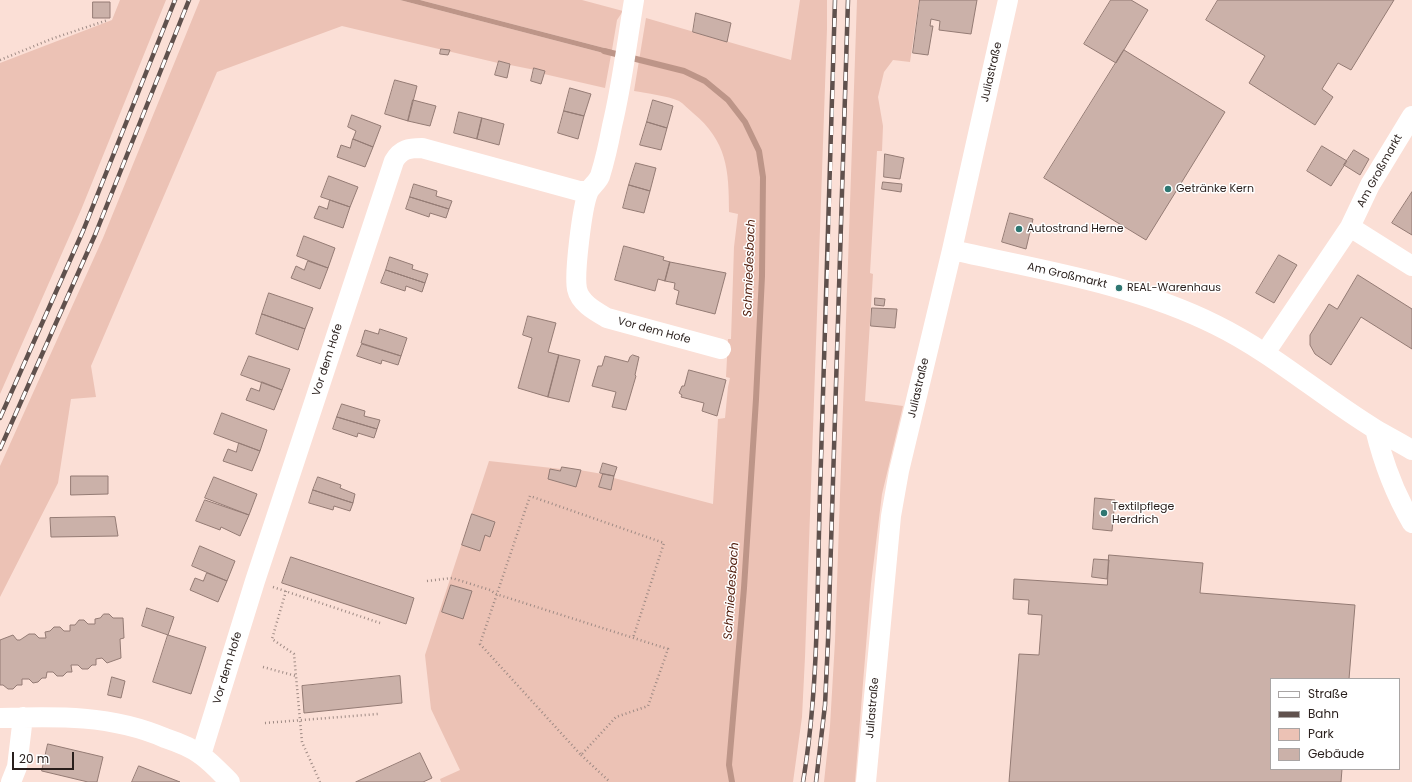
<!DOCTYPE html>
<meta charset="utf-8">
<style>
body{margin:0}
#map{position:relative;width:1412px;height:782px;overflow:hidden;background:#fbdfd6;font-family:Poppins,sans-serif}
canvas{display:block}
.legend{position:absolute;left:1270px;top:678px;width:130px;height:92px;box-sizing:border-box;background:#fff;border:1px solid #a9a5a4;margin:0;padding:5px 7px;list-style:none;font-size:12px;color:#291f1c}
.legend li{display:flex;align-items:center;gap:8px;height:20px}
.legend b{width:20px;border:1px solid #a9a5a4}
.scale{position:absolute;left:12px;top:752px;width:62px;height:18px;box-sizing:border-box;border:2px solid #291f1c;border-top:0;padding-left:5px;font-size:12px;line-height:14px;white-space:nowrap;color:#291f1c;-webkit-text-stroke:3px #fff;paint-order:stroke}
</style>
<div id="map">
<canvas width="1412" height="782"></canvas>
<ul class="legend">
<li><b style="height:5px;background:#fff"></b>Straße</li>
<li><b style="height:5px;background:#60514d"></b>Bahn</li>
<li><b style="height:11px;background:#ecc2b5"></b>Park</li>
<li><b style="height:11px;background:#cbb1a9"></b>Gebäude</li>
</ul>
<div class="scale">20 m</div>
</div>
<script>
const ctx = document.querySelector('canvas').getContext('2d');
ctx.lineJoin = 'round';
function fill(path, color) { ctx.fillStyle = color; ctx.fill(path, 'evenodd'); }
function strokePath(path, color, width, dash) { ctx.strokeStyle = color; ctx.lineWidth = width; ctx.lineCap = dash ? 'butt' : 'round'; ctx.setLineDash(dash || []); ctx.stroke(path); }
function write(font, color, halo, rows, align = 'center') {
  ctx.font = font + ' Poppins,sans-serif'; ctx.lineWidth = 3; ctx.setLineDash([]); ctx.textBaseline = 'middle'; ctx.strokeStyle = halo; ctx.fillStyle = color; for (const [text, x, y, turn = 0] of rows) {
    ctx.save(); ctx.translate(x, y); ctx.rotate((+turn || 0) * Math.PI / 180); ctx.textAlign = isNaN(turn) ? turn : align; if (halo) ctx.strokeText(text, 0, 0); ctx.fillText(text, 0, 0); ctx.restore();
  }
}
fill(new Path2D(`
 M120,0H166L81,210L0,394V63L112,20Z
 M200,0H400L611,55L605,88L544,74L545,72L510,65V64L499,61L498,63L342,26L217,72L91,366L96,397L71,399L58,483L0,597V466L103,238Z
 M420,0H582L623,11L617,20L612,50Z
 M800,0H827V29L805,657L802,717L793,782H441L440,779L460,770L431,709L425,655L489,461L561,469L562,467L614,476V478L713,504L718,419L725,418L728,387L730,378L726,377L728,339H731L734,247L738,214L729,212C729,170 727,141 693,113C688,109 684,104 679,101C668,96 646,93 634,91L646,18L791,60Z
 M857,0H919L910,62L893,60L884,72L878,97L883,126L882,151H877L870,273L873,274L865,401L903,406L882,494L871,584L855,782H824L830,726L835,641Z`), '#ecc2b5');
fill(new Path2D(`
 M400,0H420L612,50L611,55Z`), '#bd9588');
strokePath(new Path2D(`
 M604,51L684,71L705,81L728,100L745,122L759,151L763,177L762,276L756,399L744,588L729,765L732,782`), '#bd9588', 6);
const building = new Path2D(`
 M920,0H977L971,34L939,30L940,21L931,19L930,26H933L928,55L913,53Z
 M1111,0H1131L1148,10L1116,63L1084,44Z
 M1218,0H1394L1351,70L1338,63L1322,89L1333,97L1315,125L1249,83L1265,56L1206,20Z
 M93,2H110V18H93Z
 M696,13L731,23L727,42L693,32Z
 M441,49L450,50L448,55L440,54Z
 M1124,50L1225,112L1146,240L1044,178Z
 M499,61L510,64L507,78L495,75Z
 M534,68L545,71L541,84L531,81Z
 M395,80L417,86L408,121L385,114Z
 M570,88L591,94L584,116L564,111Z
 M413,100L436,106L430,126L408,121Z
 M653,100L673,106L667,128L647,122Z
 M564,111L584,116L578,139L558,133Z
 M459,112L482,118L477,139L454,133Z
 M352,115L381,126L373,147L353,139L356,131L348,127Z
 M482,118L504,124L499,145L477,139Z
 M647,122L667,128L661,150L640,145Z
 M353,139L373,147L365,167L337,157L341,145L350,148Z
 M1322,146L1347,161L1331,186L1307,171Z
 M1354,150L1369,159L1360,175L1344,165Z
 M885,154L904,158L900,179L884,177Z
 M636,163L656,168L650,191L629,185Z
 M329,176L358,187L350,207L321,197Z
 M883,182L902,184L901,192L882,189Z
 M414,184L437,191L436,196L452,201L449,209L410,197Z
 M629,185L650,191L644,213L623,208Z
 M1412,192V235L1392,223Z
 M410,197L449,209L446,218L430,213L429,217L406,209Z
 M330,200L350,207L343,228L314,218L319,206L327,209Z
 M1010,213L1033,219L1026,249L1002,242Z
 M304,236L335,248L328,268L297,256Z
 M624,246L664,257L663,260L670,262L665,281L658,279L655,291L615,280Z
 M1279,255L1297,265L1274,303L1256,293Z
 M390,257L413,265L412,269L428,274L425,283L386,270Z
 M308,261L328,268L320,289L291,278L296,266L304,270Z
 M670,262L726,273L715,314L676,304L679,291L674,289L675,283L665,281Z
 M386,270L425,283L422,292L406,286L405,291L381,283Z
 M1358,275L1412,309V349L1361,317L1331,365L1315,354L1310,345V335L1329,304L1337,309Z
 M269,293L313,308L305,329L262,314Z
 M875,298L885,299L884,306L875,305Z
 M872,308L897,309L895,328L871,326Z
 M262,314L305,329L298,350L256,334Z
 M528,316L556,323L548,352L559,355L548,397L518,388L532,338L523,335Z
 M380,329L407,338L401,356L361,343L365,330L378,334Z
 M362,344L401,356L398,365L382,360L381,364L357,356Z
 M559,355L580,360L569,402L548,397Z
 M633,355L639,357L635,375L636,376L626,410L612,407L616,392L592,386L598,366H602L605,356L628,362L630,357Z
 M249,356L290,369L282,390L241,375Z
 M689,370L726,380L717,416L702,411L704,403L681,397L682,395L679,393L682,386H684Z
 M262,382L282,390L274,410L246,400L251,388L259,391Z
 M342,404L365,411L364,416L380,420L377,429L337,417Z
 M222,413L267,430L260,451L214,434Z
 M337,417L377,429L374,438L358,433L357,437L333,429Z
 M239,443L260,451L252,471L223,461L228,449L236,452Z
 M603,463L617,467L614,476L600,473Z
 M562,467L581,470L576,487L548,479L550,469L560,471Z
 M603,474L614,476L611,490L599,487Z
 M71,476H108V494L71,495Z
 M214,477L257,494L249,515L205,498Z
 M318,477L341,485L340,488L355,494L353,503L313,490Z
 M313,490L353,503L350,511L334,506L333,510L309,503Z
 M1095,498L1115,500L1112,531L1093,529Z
 M205,500L249,515L240,536L221,527L220,530L196,521Z
 M472,514L495,522L490,537L485,535L480,551L462,545Z
 M115,517L118,536L51,537L50,518Z
 M200,546L235,561L227,581L192,566Z
 M1109,555L1203,563L1200,593L1355,605L1349,679H1271V769H1342L1341,782H1009L1019,654L1039,655L1042,615L1028,614L1029,600L1013,599L1014,579L1107,585Z
 M291,557L414,598L406,624L282,583Z
 M1094,559L1109,560L1107,579L1092,577Z
 M207,573L227,581L218,602L190,590L195,578L203,581Z
 M451,585L472,591L463,619L442,612Z
 M147,608L174,617L168,635L142,626Z
 M104,614H109L113,618H123L124,638L120,639L121,658L107,663L102,658L96,659V665H92L88,669H82L78,665H71L72,672H67L63,676H57L53,672H47L46,678H42L38,682L33,683L29,679H22V685H17L13,689H8L3,685H0V640L13,635L17,640H20L29,634H35L39,638H46L45,632L50,631L54,627H60L64,631H70V625H75L79,620H84L88,624H95V619L100,618Z
 M168,635L206,647L191,694L153,682Z
 M400,676L402,703L304,713L302,686Z
 M112,677L125,681L121,698L108,695Z
 M48,744L103,757L97,782H88L42,771Z
 M420,753L432,778L423,782H356Z
 M139,766L180,782H132Z`);
fill(building, '#cbb1a9');
strokePath(building, '#947b74', 1);
strokePath(new Path2D(`
 M0,60L54,38L108,20
 M427,581L452,578L490,590L496,594L668,649L648,706L616,717L581,755L480,644L530,496L664,543L633,638
 M273,587L380,623
 M286,591L272,639L294,654L302,742L320,782
 M263,667L296,676
 M265,723L378,714
 M581,755L610,782`), '#9e8a84', 2.5, [1, 3]);
strokePath(new Path2D(`
 M634,0C627,42 622,85 612,126C609,142 605,160 600,176C597,183 590,187 588,193C582,208 574,274 577,289C580,303 595,311 607,318L721,349
 M1350,227L1412,266
 M952,250C1041,270 1134,284 1216,325C1273,353 1321,396 1375,429C1387,436 1400,443 1412,450
 M1265,353L1350,227L1370,185L1412,116
 M1375,429C1383,462 1395,494 1412,523
 M0,718C57,716 112,715 165,738C177,742 191,747 201,755C212,763 221,773 230,782
 M201,755L255,581L394,161C401,149 409,148 422,148L579,191H588
 M11,782L17,767L23,717
 M866,782L891,516L899,471L952,250L1008,0`), '#fff', 20);
const rail = new Path2D(`
 M0,418L83,231L175,0
 M0,449L95,235L189,0
 M803,782C819,687 817,588 820,492C826,328 831,164 835,0
 M816,782L825,705L828,641L848,0`);
strokePath(rail, '#60514d', 4.5);
strokePath(rail, '#fff', 3, [9]);
for (const [x, y, r, color] of [
 [1168,189,4,"#2f7772"],
 [1019,229,4,"#2f7772"],
 [1119,288,4,"#2f7772"],
 [1104,513,4,"#2f7772"]
]) { const dot = new Path2D(); dot.arc(x, y, r, 0, 2 * Math.PI); ctx.fillStyle = color; ctx.fill(dot); strokePath(dot, '#fff', 1.5); }
write('11px', '#291f1c', '#fff', [
 ["Juliastraße",992,72,-77],
 ["Am Großmarkt",1380,171,-61],
 ["Am Großmarkt",1067,276,13],
 ["Vor dem Hofe",654,331,15],
 ["Vor dem Hofe",328,360,-72],
 ["Juliastraße",919,388,-77],
 ["Vor dem Hofe",228,668,-73],
 ["Juliastraße",873,708,-85]
]);
write('11px', '#291f1c', '#fff', [
 ["Getränke Kern",1176,189],
 ["Autostrand Herne",1027,229],
 ["REAL-Warenhaus",1127,288],
 ["Textilpflege",1112,507],
 ["Herdrich",1112,520]
], 'left');
write('italic 12px', '#521e0d', '#fff', [
 ["Schmiedesbach",750,268,-88],
 ["Schmiedesbach",732,591,-86]
]);
</script>
